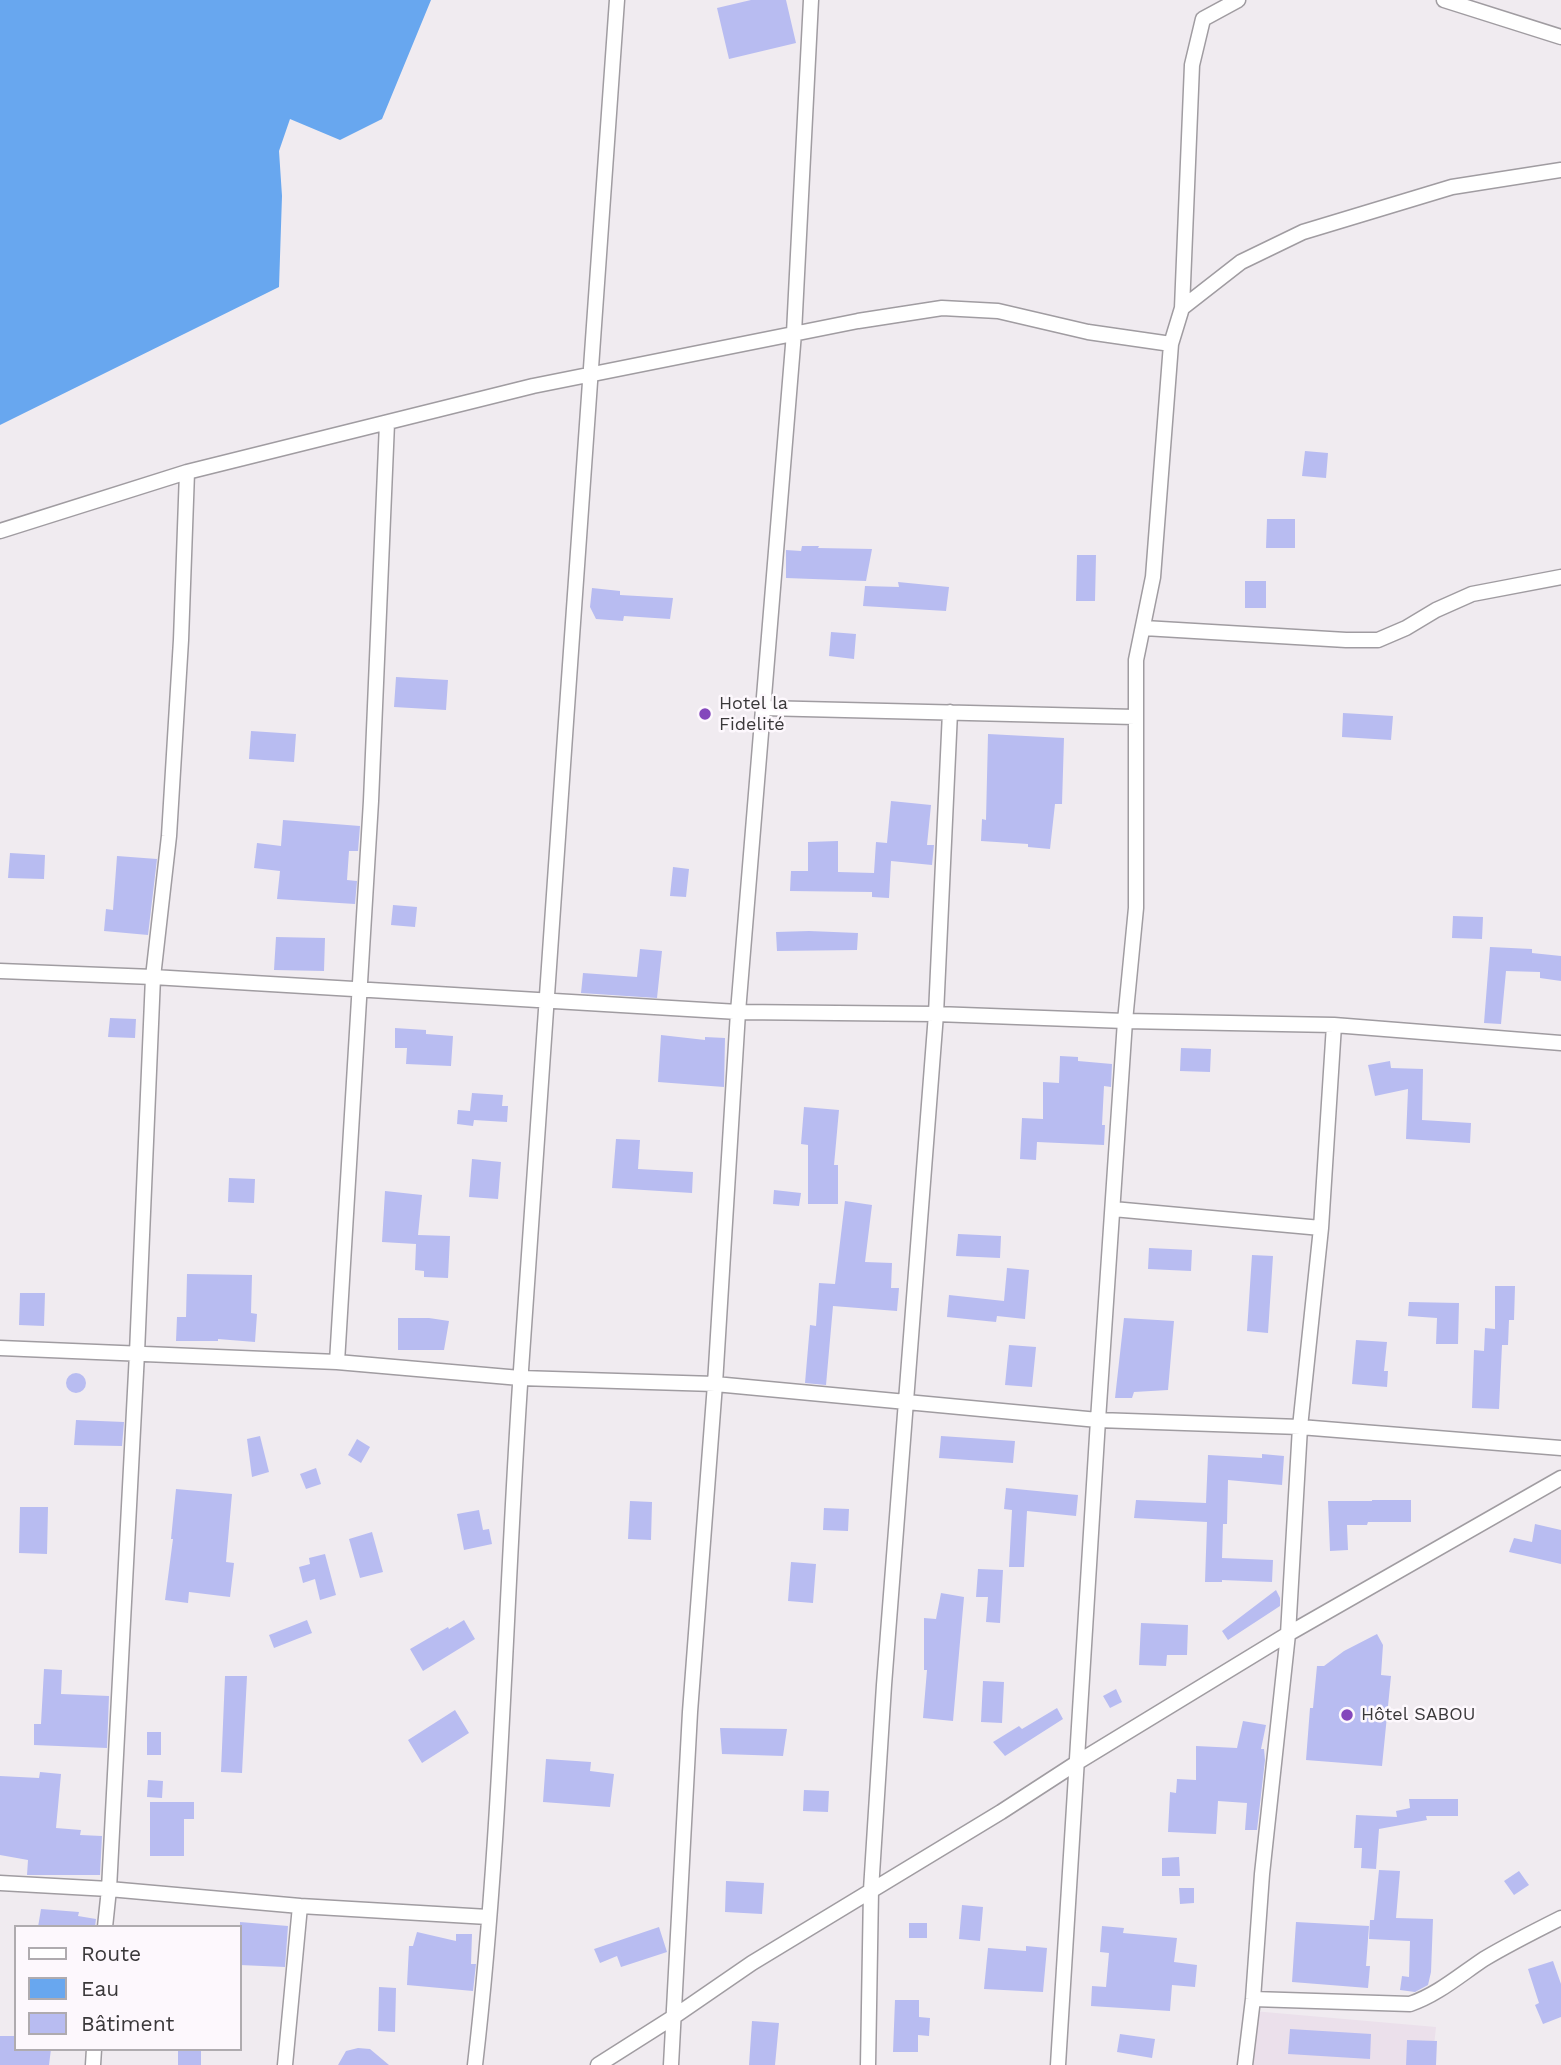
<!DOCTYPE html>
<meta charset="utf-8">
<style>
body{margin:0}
#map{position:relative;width:1561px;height:2065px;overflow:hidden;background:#f0ebf0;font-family:"Work Sans",sans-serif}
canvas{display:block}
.legend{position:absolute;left:14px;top:1925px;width:228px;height:126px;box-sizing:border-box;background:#fdf8fd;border:2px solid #afabaf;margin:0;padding:9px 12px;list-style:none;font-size:21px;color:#3a383a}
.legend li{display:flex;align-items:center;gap:14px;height:35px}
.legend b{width:35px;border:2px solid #afabaf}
</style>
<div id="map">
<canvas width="1561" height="2065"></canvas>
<ul class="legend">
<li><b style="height:9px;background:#fff"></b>Route</li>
<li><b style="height:19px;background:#68a7ef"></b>Eau</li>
<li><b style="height:19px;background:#b8bcf1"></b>Bâtiment</li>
</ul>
</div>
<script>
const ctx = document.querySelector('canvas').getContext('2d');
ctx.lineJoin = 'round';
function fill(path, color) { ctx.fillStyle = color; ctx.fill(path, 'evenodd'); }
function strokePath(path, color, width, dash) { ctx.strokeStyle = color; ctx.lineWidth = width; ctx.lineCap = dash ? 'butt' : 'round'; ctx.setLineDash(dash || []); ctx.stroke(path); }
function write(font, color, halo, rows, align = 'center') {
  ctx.font = font + ' "Work Sans",sans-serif'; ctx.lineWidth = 5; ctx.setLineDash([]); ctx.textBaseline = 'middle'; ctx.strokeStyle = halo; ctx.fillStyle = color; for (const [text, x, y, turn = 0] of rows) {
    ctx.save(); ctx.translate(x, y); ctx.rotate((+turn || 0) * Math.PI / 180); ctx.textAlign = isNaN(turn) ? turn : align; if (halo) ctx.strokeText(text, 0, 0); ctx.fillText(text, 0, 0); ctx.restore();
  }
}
fill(new Path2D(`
 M1253,2011L1436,2027L1432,2065H1249Z`), '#ebe0eb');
fill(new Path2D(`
 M0,0H431L382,119L340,140L290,119L279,151L282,196L279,287L0,425Z`), '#68a7ef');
fill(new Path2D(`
 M751,0H786L796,43L729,59L717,8Z
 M1305,451L1328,453L1326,478L1302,476Z
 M1267,519H1295V548H1266Z
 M802,546H819L818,548L872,549L866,581L786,578V550L801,551Z
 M1077,555H1096L1095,601H1076Z
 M1245,581H1266V608H1245Z
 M898,582L949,587L946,611L863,606L865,586L899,587Z
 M592,588L620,591V595L673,598L670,619L624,616L623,621L596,619L590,607Z
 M831,632L856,634L854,659L829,656Z
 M396,677L448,680L446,710L394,707Z
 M1343,713L1393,716L1391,740L1342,737Z
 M251,731L296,734L294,762L249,759Z
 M988,734L1064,738L1062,804H1055L1050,849L1028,847V844L981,841L982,819L986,820Z
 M891,801L931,805L927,845H934L932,865L891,861L889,898L872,897V892L790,891L791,871H808V842L838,841V872L874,873L876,842L887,843Z
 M283,820L360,826L358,851H349L347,880L357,881L355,904L277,899L280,871L254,868L257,843L281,846Z
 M10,853L45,855L44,879L8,878Z
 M117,856L157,859L148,935L104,931L106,909L113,910Z
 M673,867L689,869L686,897L670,896Z
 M393,905L417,907L415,927L391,925Z
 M1453,916L1483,917L1482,939L1452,938Z
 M809,931L858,933L857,950L777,951L776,932Z
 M276,937L325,938L324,971L274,970Z
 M1490,947L1532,949V953L1561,956V981L1540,978V972L1506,971L1501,1024L1484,1023Z
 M640,949L662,951L657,998L581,993L583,973L637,977Z
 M110,1018L136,1019L135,1038L108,1037Z
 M395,1028L426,1030V1034L453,1036L451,1066L406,1064L407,1048H395Z
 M661,1035L705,1040V1037L725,1038L724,1087L658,1082Z
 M1181,1048L1211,1049L1210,1072L1180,1071Z
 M1060,1056L1078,1057V1061L1112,1064L1111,1087L1104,1086L1102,1125H1105L1104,1145L1037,1142L1036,1160L1020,1159L1022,1118L1043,1119V1082L1059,1083Z
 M1390,1061L1391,1068L1423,1069L1422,1120L1471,1123L1470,1143L1406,1139L1408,1089L1375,1096L1368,1065Z
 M472,1093L503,1095L502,1106H508L507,1122L474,1120L473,1126L457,1124L458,1110L470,1111Z
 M804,1107L839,1110L834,1165H838V1204H808V1145L801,1144Z
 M616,1139L640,1140L638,1169L693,1172L692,1193L612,1188Z
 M472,1159L501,1162L498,1199L469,1197Z
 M229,1178L255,1179L254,1203L228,1202Z
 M774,1190L801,1193L799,1206L773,1204Z
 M385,1191L422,1195L418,1235L450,1236L448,1278L424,1277V1271L415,1270L416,1244L382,1242Z
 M845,1201L872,1205L865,1262L892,1263L891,1288H899L897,1311L833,1306L826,1385L805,1383L810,1325L816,1326L819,1283L835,1284Z
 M958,1234L1001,1236L1000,1258L956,1256Z
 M1149,1248L1192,1250L1191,1271L1148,1269Z
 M1252,1255L1273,1256L1268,1333L1247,1331Z
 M1007,1268L1029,1270L1025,1319L997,1316L996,1322L947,1317L949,1295L1004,1301Z
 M187,1274L252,1275L251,1313L257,1314L255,1342L218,1339V1341H176L177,1317H186Z
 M1495,1286H1515L1514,1320H1509L1508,1345H1502L1499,1409L1472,1408L1474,1350L1484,1351L1485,1328L1495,1329Z
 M20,1293H45L44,1326L19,1325Z
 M1409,1302L1459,1303L1458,1344H1436L1437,1318L1408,1316Z
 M398,1318H429L449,1321L444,1350H398Z
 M1124,1318L1174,1321L1168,1390L1134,1392L1132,1398H1115Z
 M1356,1340L1387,1342L1384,1371H1388L1387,1387L1352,1384Z
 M1009,1345L1036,1347L1032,1387L1005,1385Z
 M66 1383a10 10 0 1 1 20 0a10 10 0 1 1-20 0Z
 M76,1420L124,1422L122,1446L74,1445Z
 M260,1436L269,1472L252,1477L247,1439Z
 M941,1436L1015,1441L1013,1463L939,1458Z
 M357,1439L370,1447L361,1463L348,1455Z
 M1262,1454L1284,1456L1282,1485L1228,1480L1227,1524H1223L1222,1558L1273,1560L1272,1582L1222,1580V1582H1205L1207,1522L1134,1518L1136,1500L1206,1503L1208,1455L1262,1458Z
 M316,1468L321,1484L306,1489L300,1474Z
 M1006,1488L1078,1495L1076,1516L1027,1511L1024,1567H1009L1012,1510L1004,1509Z
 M176,1489L232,1494L226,1562L234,1563L230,1597L189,1592L188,1603L165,1600L173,1539H171Z
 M1372,1500H1411V1522H1368L1367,1525H1347L1348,1550L1330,1551L1328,1501H1372Z
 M630,1501L652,1502L651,1540L628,1539Z
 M20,1507H48L47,1554L19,1553Z
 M824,1508L849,1509L848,1531L823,1530Z
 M479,1510L483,1530L489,1529L492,1544L464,1550L457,1514Z
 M1535,1524L1561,1530V1564L1509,1552L1514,1538L1532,1542Z
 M372,1532L383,1572L360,1578L349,1539Z
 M325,1554L336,1595L320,1600L315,1579L303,1583L299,1567L310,1564L309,1558Z
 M791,1562L816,1564L813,1603L788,1601Z
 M978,1569L1003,1570L1000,1623L986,1622L988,1597H976Z
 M1276,1590L1280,1598V1606L1228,1640L1222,1631Z
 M941,1593L964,1597L953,1721L923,1718L927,1670H924V1618L936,1619Z
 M307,1620L312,1633L274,1648L269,1635Z
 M464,1620L475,1639L423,1671L410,1649L448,1627L449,1629Z
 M1141,1623L1188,1625L1187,1655H1167L1166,1666L1139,1665Z
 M1377,1634L1383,1645L1381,1675L1391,1676L1382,1766L1306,1760L1310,1708H1313L1317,1666H1324L1344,1651Z
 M44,1669L62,1670L61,1694L109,1696L107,1748L34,1745V1724H41Z
 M225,1676H247L242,1773L221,1772Z
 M983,1681L1004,1682L1002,1723L981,1722Z
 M1116,1689L1122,1702L1110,1708L1103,1696Z
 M1057,1708L1063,1719L1005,1756L993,1742L1019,1726L1022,1729Z
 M455,1710L469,1733L422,1763L408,1740Z
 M1243,1721L1266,1725L1261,1749H1264L1265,1760L1257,1830H1245L1247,1803L1218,1801L1216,1834L1168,1832L1170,1792L1176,1793L1177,1779L1196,1780V1746L1237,1748Z
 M720,1728L787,1729L783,1756L722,1754Z
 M147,1732H161V1755H147Z
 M546,1759L591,1762L590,1771L614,1774L610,1807L543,1802Z
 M40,1772L61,1774L56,1828L81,1830L80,1835L102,1836L100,1875H27L28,1860L0,1855V1776L39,1778Z
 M148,1780L163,1781L162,1798L147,1797Z
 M804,1790L829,1791L828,1812L803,1811Z
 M1409,1799H1458V1816H1426L1427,1820L1379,1829L1376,1869L1361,1868L1362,1848H1354L1356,1815L1397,1817L1396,1811L1410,1808Z
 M150,1802H194V1819H184V1856H150Z
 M1179,1857L1180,1876H1162V1858Z
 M1379,1870L1400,1871L1396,1918L1433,1919L1431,1972L1428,1985L1415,1992L1400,1990L1402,1976L1409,1977L1410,1941L1369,1939L1370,1920H1374Z
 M1519,1871L1529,1885L1514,1895L1504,1881Z
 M726,1881L764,1883L762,1914L725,1912Z
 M1179,1888H1194V1903L1180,1904Z
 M962,1905L983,1907L980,1941L959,1939Z
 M41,1909L79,1912L78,1916L96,1919L95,1927H38Z
 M240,1922L288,1926L285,1967L240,1965Z
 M1296,1922L1369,1926L1366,1966H1370L1368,1988L1292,1982Z
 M909,1923H927V1938H909Z
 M1102,1926L1124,1928L1123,1933L1177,1938L1174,1962L1197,1965L1195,1987L1172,1985L1170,2011L1091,2006L1092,1986L1106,1987L1109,1953L1100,1952Z
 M659,1927L667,1952L621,1967L617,1956L600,1963L594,1949Z
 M417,1932L456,1941V1934H472L471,1964H476L473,1991L407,1985L409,1946H413Z
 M1026,1946L1047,1948L1043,1992L984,1989L988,1948L1026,1951Z
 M1553,1961L1561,1984V2017L1543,2024L1535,2005L1539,2003L1528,1969Z
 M379,1987L396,1988L395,2032L378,2031Z
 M895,2000H919V2017L930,2018L929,2036L918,2035V2052H893Z
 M752,2021L779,2023L775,2065H749Z
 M1290,2029L1371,2034L1370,2059L1288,2054Z
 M1120,2034L1155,2039L1152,2058L1117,2052Z
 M0,2036H16V2049H51L49,2065H0Z
 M1407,2040L1437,2041L1436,2065H1406Z
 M358,2048L370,2049L389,2065H338L346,2051Z
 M178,2049H201V2065H178Z`), '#b8bcf1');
const minor = new Path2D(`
 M1444,0L1561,37
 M1182,308L1241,262L1303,232L1452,187L1561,170
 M0,531L187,472L533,386L858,321L942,308L998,311L1088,332L1171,344
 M1144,628L1346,640H1378L1406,628L1436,610L1472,594L1561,577
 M762,708L1135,717
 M0,971L153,977L738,1012L936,1014L1125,1021L1334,1025L1561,1043
 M1113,1209L1321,1228
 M0,1348L337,1362L520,1378L715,1384L1098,1420L1300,1427L1561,1448
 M337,1362L371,801L387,423
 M0,1883L109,1889L300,1906L488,1917
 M105,1927L109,1889L137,1353L153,977L169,836L181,640L187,472
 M1253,1999L1410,2004C1437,1995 1460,1975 1484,1959C1509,1944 1535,1931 1561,1918
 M93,2065L94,2049
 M285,2065L300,1906
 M475,2065C502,1834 505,1601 521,1370C551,913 586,457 617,0
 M598,2065L672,2018L752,1963L1001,1812L1078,1762L1288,1634L1561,1478
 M671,2065L690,1712L715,1384L738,1012L794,333L811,0
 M868,2065L871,1890L884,1685L936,1014L950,712
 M1058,2065L1098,1420L1125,1021L1136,908V660L1153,577L1171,344L1182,308L1192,65L1203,19L1238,0
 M1245,2065L1253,1999L1262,1874L1288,1634L1300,1427L1321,1228L1334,1025`);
strokePath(minor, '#a09ca1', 17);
strokePath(minor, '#fff', 14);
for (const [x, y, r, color] of [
 [705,714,7,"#8447bc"],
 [1347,1715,7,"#8447bc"]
]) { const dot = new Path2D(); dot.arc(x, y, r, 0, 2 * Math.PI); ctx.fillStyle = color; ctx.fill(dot); strokePath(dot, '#fdf8fd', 2.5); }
write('18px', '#3a383a', '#fdf8fd', [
 ["Hotel la",719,704],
 ["Fidelité",719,725],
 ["Hôtel SABOU",1361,1715]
], 'left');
</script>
